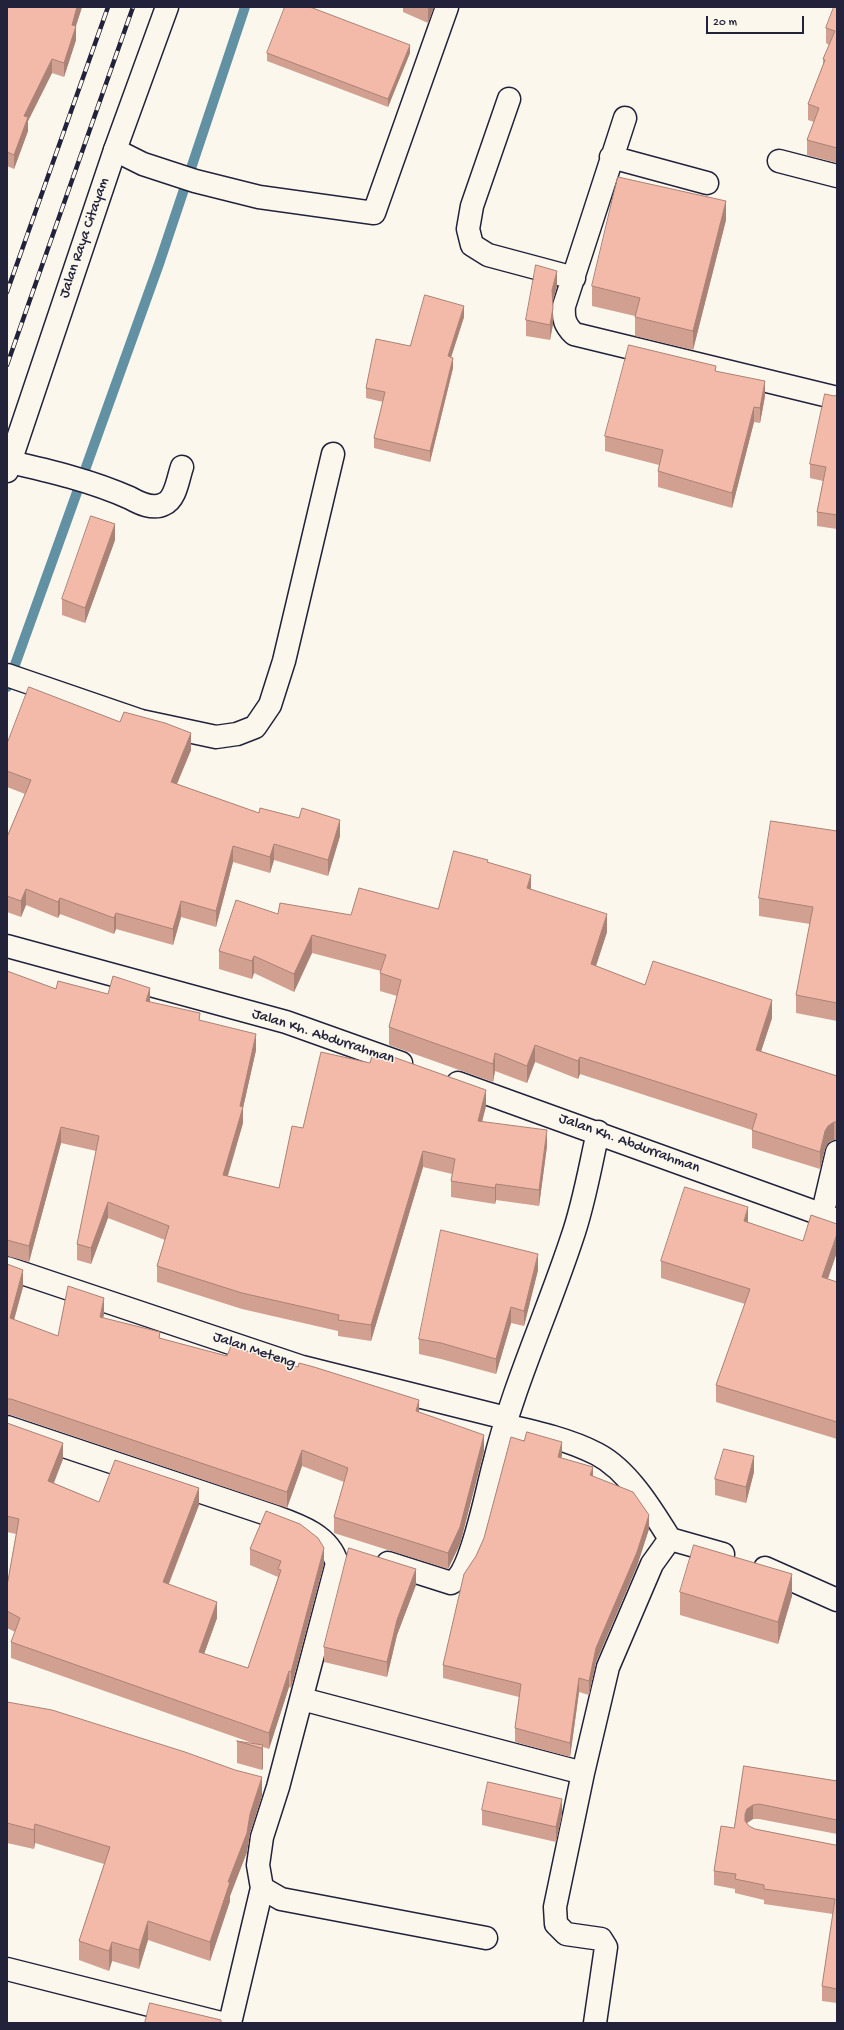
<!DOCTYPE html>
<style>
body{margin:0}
#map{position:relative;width:844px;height:2030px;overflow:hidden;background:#fbf7ec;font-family:"Gochi Hand",sans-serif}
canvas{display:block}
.frame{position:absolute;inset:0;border:8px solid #22223b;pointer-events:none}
.scale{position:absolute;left:706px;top:16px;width:98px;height:18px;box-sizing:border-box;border:2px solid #22223b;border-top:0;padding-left:5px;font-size:12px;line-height:14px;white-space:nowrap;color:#22223b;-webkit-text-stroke:3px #fbf7ec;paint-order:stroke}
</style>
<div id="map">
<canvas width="844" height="2030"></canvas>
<div class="frame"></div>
<div class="scale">20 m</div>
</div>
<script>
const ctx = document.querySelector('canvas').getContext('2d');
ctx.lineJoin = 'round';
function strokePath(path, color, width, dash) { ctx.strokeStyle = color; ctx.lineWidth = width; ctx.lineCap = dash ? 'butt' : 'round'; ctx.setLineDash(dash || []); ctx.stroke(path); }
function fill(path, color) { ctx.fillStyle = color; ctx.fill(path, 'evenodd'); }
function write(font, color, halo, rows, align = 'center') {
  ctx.font = font + ' "Gochi Hand",sans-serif'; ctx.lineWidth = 3; ctx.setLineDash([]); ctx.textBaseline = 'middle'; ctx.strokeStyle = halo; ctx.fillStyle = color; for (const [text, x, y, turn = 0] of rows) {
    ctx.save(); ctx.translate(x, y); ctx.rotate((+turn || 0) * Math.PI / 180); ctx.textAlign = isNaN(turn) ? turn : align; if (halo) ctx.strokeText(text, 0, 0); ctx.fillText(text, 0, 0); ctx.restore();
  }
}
strokePath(new Path2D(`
 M7,687L159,264L245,7`), '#6191a3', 10);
const street = new Path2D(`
 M509,99L472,206L468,229L472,245L488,255L574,278
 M625,118L564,306C563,319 565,325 574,334L837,398
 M115,150L143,164L195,181L259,197L374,213L447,7
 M611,157L707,183
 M779,161L837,176
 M10,462C50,471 92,481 130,498C139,503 153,510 164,504C176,499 178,478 182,467
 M7,675L141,721L216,737L237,734L255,727L270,705L284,661L333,454
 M7,946L286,1022L401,1063
 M458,1083L837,1220
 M822,1216L837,1152
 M7,1268L302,1367L506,1418
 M504,1425C535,1432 568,1439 597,1454C628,1470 652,1510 670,1539L652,1564L608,1667L583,1773L555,1907L556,1924L566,1934L601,1939L606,1947L595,2023
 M7,1427L276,1517C301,1526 329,1536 337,1563L278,1787L262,1837L258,1865L262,1888L281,1899L486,1938
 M670,1539L723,1554
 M388,1563L451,1583C472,1574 487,1488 494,1464C513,1386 547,1314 572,1238C584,1204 590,1167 598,1132
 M765,1568L837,1600
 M302,1699L583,1773
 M7,1969L221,2023
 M230,2023L262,1888`);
const primary = new Path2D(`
 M7,471L115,150L167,7`);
strokePath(street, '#22223b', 25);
strokePath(primary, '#22223b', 25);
strokePath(street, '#fbf7ec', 22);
strokePath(primary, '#fbf7ec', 22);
const rail = new Path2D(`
 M7,292L108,7
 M7,365L133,7`);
strokePath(rail, '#22223b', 4.5);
strokePath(rail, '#fbf7ec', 3, [9]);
fill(new Path2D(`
 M7,7H82L76,26V40L64,77L52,73L28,121V131L14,169L7,166Z
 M403,7H434L428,23L403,12Z
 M837,7V163L807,155V140L814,122L808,120V104L823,65V59L829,45L826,43V28Z
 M267,53H410L388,107L267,61Z
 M726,220L693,350L635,336V316L592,306V286Z
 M557,286L552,302L553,324L550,340L526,336V320Z
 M464,317L451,357L453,368L430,462L374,448V438L383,402L366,398V388L410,346Z
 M716,372L765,396L760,423L754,422L732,508L658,487V471L659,465L605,451V436Z
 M837,395V529L817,526V512L823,481L810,478V464Z
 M115,540L85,623L62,615V599Z
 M7,744L191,750L177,784L259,813L340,836L328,876L274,860L270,873L233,862L216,927L181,917L173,945L116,929L114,934L60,914L58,918L26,905L21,917L7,912V837L25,794L7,787Z
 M837,831V1021L796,1013V995L810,924L759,916V898Z
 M488,862L531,889L607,932L596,966L645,985L772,1018L761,1051L837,1076V1140H834L828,1143L825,1149L820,1169L752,1148V1130L580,1074L578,1079L535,1062L527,1083L495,1071L493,1082L389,1045V1027L397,996L380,991V973L381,971L312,953L294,992L254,973L252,979L219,969V951L278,914L351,915L438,909Z
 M7,971L56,989L108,994L150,1002L200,1021L256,1050L243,1108V1123L228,1176L279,1188L303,1128L486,1106L482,1122L547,1146L539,1206L496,1200L495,1204L451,1197V1181L452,1174L423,1167L371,1341L338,1336V1331L242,1309L157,1282V1266L165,1240L108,1218L91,1264L77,1260V1244L96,1151L61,1143L29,1262L7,1256Z
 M748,1223L837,1252L828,1279L837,1282V1439L716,1402V1385L745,1304L661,1278V1261Z
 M7,1264L23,1287L14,1320L58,1336L104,1314L103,1318L160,1338L419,1412L484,1451L460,1544L448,1569L334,1533V1517L344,1482L302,1466L287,1508L11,1415H7Z
 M538,1270L524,1326L511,1323L496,1374L441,1359L419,1354V1339Z
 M7,1423L63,1459L54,1483L99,1502L199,1505L169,1584L217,1618L204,1654L248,1668L278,1577L250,1565V1549L324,1564L291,1688L289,1687L269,1749L263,1747V1768L262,1770L237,1763V1741L255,1744L11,1658V1642L15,1632L7,1628V1586L16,1534L7,1532Z
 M562,1455L561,1458L593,1476L649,1529L637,1566L596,1662L589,1695L579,1692L570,1757L515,1742V1728L519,1697L443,1678V1665Z
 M754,1472L746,1503L715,1495V1479Z
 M416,1585L397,1635L387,1677L324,1662V1647Z
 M680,1592L792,1596L778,1644L680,1615Z
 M7,1702L262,1796L250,1833L247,1852L230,1896V1901L210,1961L148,1940L139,1969L112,1961L109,1971L79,1960V1941L104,1864L35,1843L34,1849L7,1843Z
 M744,1766L837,1781V1779V1834L759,1819H753L747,1823L749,1826L755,1829L835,1845H837V2003L822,2001V1986L833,1914L764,1904V1900L735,1893V1889L714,1885V1871L734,1828Z
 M482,1810L562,1815L556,1842L482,1825Z`), '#d1a091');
fill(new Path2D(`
 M77,7H82L73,35L76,26V40L64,77V63L72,25Z
 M428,7H434L428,23Z
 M410,45V53L388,107V99Z
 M52,59V73L28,121V131L14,169V155L24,116Z
 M726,201V220L693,350V331Z
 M557,271V286L552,305V290Z
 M464,306V317L448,367V356Z
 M553,308V324L550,340V325Z
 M453,358V368L430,462V451Z
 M765,381V396L760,423V408Z
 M754,407V422L732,508V493Z
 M115,524V540L85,623V608Z
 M191,733V750L171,798V782Z
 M340,820V836L328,876V860Z
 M274,844V860L270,873V857Z
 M233,846V862L216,927V911Z
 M531,875V892L527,888Z
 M26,889V905L21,917V901Z
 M60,898V914L58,918V902Z
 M181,901V917L173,945V929Z
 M116,913V929L114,934V918Z
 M607,914V932L591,981V964Z
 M312,935V953L294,992V974Z
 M254,956V973L252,979V961Z
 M150,988V1004L146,1001Z
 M772,1000V1018L756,1067V1050Z
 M256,1034V1050L243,1108V1123L223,1191V1175L240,1106Z
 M535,1045V1062L527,1083V1066Z
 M495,1053V1071L493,1082V1064Z
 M580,1057V1074L578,1079V1061Z
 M486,1090V1106L478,1137V1121Z
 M834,1122V1140L828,1143L825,1149L820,1169V1152L825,1131L828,1126Z
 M61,1127V1143L29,1262V1246Z
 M547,1130V1146L539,1206V1190Z
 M423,1151V1167L371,1341V1325Z
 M496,1184V1200L495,1204V1188Z
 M108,1202V1218L91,1264V1248Z
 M748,1207V1224L744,1221Z
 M837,1234V1252L822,1295V1277Z
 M538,1254V1270L524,1326V1311Z
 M23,1270V1287L10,1334V1318Z
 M104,1298V1314L100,1333V1317Z
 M511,1307V1323L496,1374V1359Z
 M419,1400V1416L416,1411Z
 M484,1435V1451L460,1544L448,1569V1553Z
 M562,1442V1455L558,1471V1457Z
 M63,1443V1459L48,1497V1481Z
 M302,1450V1466L287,1508V1492Z
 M754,1456V1472L746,1503V1487Z
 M593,1467V1481L590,1475Z
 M199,1488V1505L163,1598V1582Z
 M649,1515V1529L637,1566L596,1662L589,1695V1681L596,1648Z
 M324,1548V1564L291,1688V1672Z
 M416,1569V1585L397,1635L387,1677V1662L397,1620Z
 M792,1574V1596L778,1644V1622Z
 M217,1602V1618L199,1668V1652Z
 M289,1671V1687L269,1749V1733Z
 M579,1678V1692L570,1757V1743Z
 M263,1745V1768L262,1770V1748Z
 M262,1777V1796L250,1833L247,1852L230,1896V1901L210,1961V1942L228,1882Z
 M562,1799V1815L556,1842V1827Z
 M753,1805V1819L747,1823L745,1828V1814L747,1809Z
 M35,1824V1843L34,1849V1830Z
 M148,1921V1940L139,1969V1950Z
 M112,1942V1961L109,1971V1951Z`), '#aa8276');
const building = new Path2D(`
 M7,7H77L72,25L76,26L64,63L52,59L24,116L28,117L14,155L7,152Z
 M285,7H310L410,45L388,99L267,53Z
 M834,7H837V148L807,140L819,108L808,104L825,60L823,59L835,31L826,28Z
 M618,177L726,201L693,331L635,317L640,298L592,286Z
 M536,265L557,271L552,290L553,308L550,325L526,320Z
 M425,295L464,306L448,356L453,358L430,451L374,438L385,392L366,388L376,339L410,346Z
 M629,345L716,366L715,371L765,381L760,408L754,407L732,493L658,471L663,450L605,436Z
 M825,394L834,396L837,395V515L817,512L826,467L810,464Z
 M91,516L115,524L85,608L62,599Z
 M29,687L120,722L124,712L165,723L191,733L171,782L259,813L260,808L299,818L302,808L340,820L328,860L274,844L270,857L233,846L216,911L181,901L173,929L116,913L114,918L60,898L58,902L26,889L21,901L7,896V837L31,780L7,771V744Z
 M771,821L837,831V1003L796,995L813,907L759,898Z
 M454,851L488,860L487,862L531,875L527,888L607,914L591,964L645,985L653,961L772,1000L756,1050L837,1076V1122H834L828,1126L825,1131L820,1152L752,1130L757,1114L580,1057L578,1061L535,1045L527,1066L495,1053L493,1064L389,1027L401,980L380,973L386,955L312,935L294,974L254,956L252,961L219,951L236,900L278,914L280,903L351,915L359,888L438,909Z
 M7,971L56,989L58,981L108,994L113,976L150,988L146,1001L200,1013L199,1020L256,1034L240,1106L243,1107L223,1175L279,1188L292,1126L303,1128L321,1052L370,1063L373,1052L382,1053L486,1090L478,1121L547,1130L539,1190L496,1184L495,1188L451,1181L455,1159L423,1151L371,1325L338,1320L339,1315L242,1293L157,1266L169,1226L108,1202L91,1248L77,1244L99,1136L61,1127L29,1246L7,1240Z
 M685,1187L748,1207L744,1221L803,1241L811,1215L837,1224V1234L822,1277L837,1282V1422L716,1385L750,1289L661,1261Z
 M441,1230L538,1254L524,1311L511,1307L496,1359L441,1343L419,1339Z
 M7,1264L23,1270L10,1318L58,1336L68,1286L104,1298L100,1317L160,1332L159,1338L227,1356L231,1346L298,1367L299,1363L314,1367L419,1400L416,1411L484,1435L460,1527L448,1553L334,1517L348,1468L302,1450L287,1492L11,1399H7Z
 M7,1423L63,1443L48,1481L99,1502L115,1460L199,1488L163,1582L217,1602L199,1652L248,1668L281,1570L278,1569L281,1561L250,1549L266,1511L300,1524L318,1538L324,1548L291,1672L289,1671L269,1733L11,1642L20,1618L7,1611V1586L19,1519L7,1516Z
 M527,1432L562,1442L558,1457L593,1467L590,1475L633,1492L649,1515L637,1552L596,1648L589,1681L579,1678L570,1743L515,1728L521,1684L443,1665L464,1574L476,1556L484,1538L511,1437L524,1441Z
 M724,1449L754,1456L746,1487L715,1479Z
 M694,1545L792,1574L778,1622L680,1592Z
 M349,1548L416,1569L397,1620L387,1662L324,1647Z
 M7,1702L52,1710L185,1752L235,1770L262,1777L250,1814L247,1833L228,1882H230L210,1942L148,1921L139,1950L112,1942L109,1951L79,1941L110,1847L35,1824L34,1830L7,1823Z
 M237,1741L263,1745L262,1748Z
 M744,1766L837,1781V1779V1820L759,1804L753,1805L747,1809L745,1814V1821L749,1826L755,1829L835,1845H837V1989L822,1986L835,1899L764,1889V1885L735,1879L736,1874L714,1871L721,1826L734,1828Z
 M488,1782L562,1799L556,1827L482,1810Z
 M150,2003L221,2020V2023H145Z`);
fill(building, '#f3baa9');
strokePath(building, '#aa8276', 1);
write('15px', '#22223b', '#fbf7ec', [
 ["Jalan Raya Citayam",85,238,-71],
 ["Jalan Kh. Abdurrahman",323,1037,18],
 ["Jalan Kh. Abdurrahman",629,1144,20],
 ["Jalan Meteng",254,1351,19]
]);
</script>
